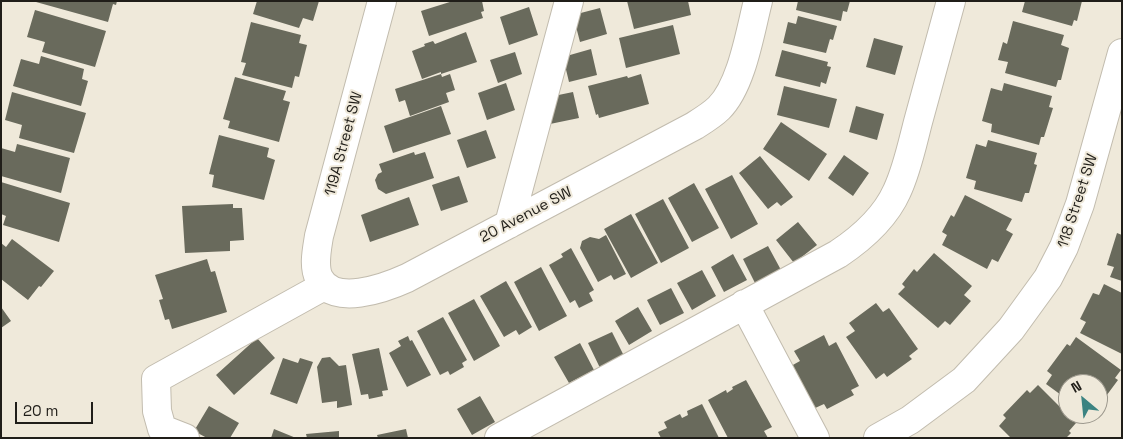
<!DOCTYPE html>
<style>
body{margin:0}
#map{position:relative;width:1123px;height:439px;overflow:hidden;background:#efe9da;font-family:"Space Grotesk",sans-serif}
canvas{display:block}
.frame{position:absolute;inset:0;border:2px solid #201e19;pointer-events:none}
.north{position:absolute;left:1058px;top:374px;width:50px;height:50px;box-sizing:border-box;background:#efe9da;border:1px solid #9c988d;border-radius:50%;rotate:332deg;font-size:14px;font-weight:700;line-height:20px;text-align:center;color:#201e19}
.north::after{content:'';display:block;margin:auto;width:18px;height:22px;background:#3b8381;clip-path:polygon(50% 0,100% 100%,50% 72%,0 100%)}
.scale{position:absolute;left:15px;top:402px;width:78px;height:22px;box-sizing:border-box;border:2px solid #201e19;border-top:0;padding-left:6px;font-size:15px;line-height:18px;white-space:nowrap;color:#201e19;-webkit-text-stroke:4px #efe9da;paint-order:stroke}
</style>
<div id="map">
<canvas width="1123" height="439"></canvas>
<div class="frame"></div>
<div class="north">N</div>
<div class="scale">20 m</div>
</div>
<script>
const ctx = document.querySelector('canvas').getContext('2d');
ctx.lineJoin = 'round';
function fill(path, color) { ctx.fillStyle = color; ctx.fill(path, 'evenodd'); }
function strokePath(path, color, width, dash) { ctx.strokeStyle = color; ctx.lineWidth = width; ctx.lineCap = dash ? 'butt' : 'round'; ctx.setLineDash(dash || []); ctx.stroke(path); }
function write(font, color, halo, rows, align = 'center') {
  ctx.font = font + ' "Space Grotesk",sans-serif'; ctx.lineWidth = 4; ctx.setLineDash([]); ctx.textBaseline = 'middle'; ctx.strokeStyle = halo; ctx.fillStyle = color; for (const [text, x, y, turn = 0] of rows) {
    ctx.save(); ctx.translate(x, y); ctx.rotate((+turn || 0) * Math.PI / 180); ctx.textAlign = isNaN(turn) ? turn : align; if (halo) ctx.strokeText(text, 0, 0); ctx.fillText(text, 0, 0); ctx.restore();
  }
}
fill(new Path2D(`
 M117,1L116,5L113,4L108,22L36,2Z
 M257,1H319L313,21L303,18L299,28L253,14Z
 M453,1H482L484,11L481,12L483,18L429,36L421,11Z
 M627,1H688L691,15L634,29Z
 M798,1H850L847,12L843,11L841,21L796,10Z
 M1025,1H1082L1077,21L1074,20L1072,26L1022,12Z
 M529,7L538,35L509,45L500,17Z
 M600,8L607,34L580,42L573,15Z
 M35,10L106,31L95,67L42,52L45,42L27,37Z
 M798,16L837,26L833,40L830,39L826,53L783,43L788,22L796,24Z
 M1013,21L1064,35L1061,45L1069,48L1061,80H1058L1056,87L1005,73L1008,62L998,60L1003,42L1007,44Z
 M251,22L301,35L299,43L307,45L299,77L295,76L292,88L242,75L246,63L241,62Z
 M673,25L680,54L626,68L619,38Z
 M466,32L477,62L441,74V72L422,79L412,51L425,46L424,44L433,41L435,44Z
 M874,38L903,46L895,75L866,67Z
 M591,49L597,75L569,82L563,57Z
 M782,50L828,62L827,66L831,67L826,84L821,82L820,87L775,76Z
 M515,52L522,74L498,83L490,60Z
 M41,56L84,69L82,79L88,81L81,106L13,86L21,59L39,64Z
 M441,74L442,77L450,74L455,90L446,93L449,102L410,116L405,100L399,102L395,89Z
 M641,74L649,104L599,118L598,114L596,115L588,86L627,76L628,78Z
 M235,77L286,91L283,100L290,102L279,142L228,128L230,121L223,119Z
 M506,83L515,110L487,120L478,93Z
 M1004,83L1052,96L1049,107L1053,108L1044,137H1041L1039,145L991,132L992,124L982,121L991,88L1002,91Z
 M784,86L837,99L829,128L777,115Z
 M12,92L86,113L74,153L19,138L22,125L5,120Z
 M573,92L579,118L550,124L544,98Z
 M441,106L451,134L393,153L384,126Z
 M856,106L884,114L877,140L849,132Z
 M781,122L827,154L809,181L763,149Z
 M486,130L496,158L467,168L457,140Z
 M219,135L269,148L267,157L275,160L264,200L212,187L214,175L209,174Z
 M988,140L1037,153L1034,164L1037,165L1029,193H1025L1022,202L974,189L976,181L966,178L976,144L986,147Z
 M17,144L70,158L61,193L1,176V148L15,152Z
 M414,152L415,155L425,152L434,178L386,194L378,189L375,180L378,174L382,172L379,164Z
 M844,155L869,173L853,196L828,178Z
 M760,156L793,197L781,206L777,202L768,209L739,173Z
 M732,175L758,224L731,239L705,189Z
 M459,176L468,202L441,211L432,185Z
 M1,182L70,203L59,242L3,225L6,216L1,214Z
 M694,183L719,228L692,242L668,198Z
 M965,195L1012,219L1006,230L1013,234L998,262L992,259L987,269L942,245L947,235L942,232L951,215L954,217Z
 M409,197L419,225L370,242L361,215Z
 M663,199L689,248L661,263L635,214Z
 M233,204V208H242L244,240L230,241V251L185,253L182,206Z
 M631,214L658,263L631,278L604,229Z
 M798,222L817,245L794,263L776,240Z
 M1117,233L1122,235V281L1110,277L1114,267L1107,265Z
 M606,235L626,274L614,280L611,275L598,282L580,248L582,241L590,237L599,239Z
 M12,239L54,271L41,287L39,286L28,300L1,279V243L6,247Z
 M768,246L781,270L755,283L743,259Z
 M571,248L594,290L589,293L593,301L579,308L575,300L570,303L549,265L563,257L561,254Z
 M934,253L972,286L964,295L971,301L950,325L945,321L938,328L898,294L905,287L902,284L914,269L917,272Z
 M733,254L747,280L724,292L711,267Z
 M207,259L211,272L215,271L227,312L172,329L169,319L165,320L159,300L163,299L155,275Z
 M541,267L567,316L539,331L514,282Z
 M702,270L716,296L692,310L677,283Z
 M506,281L532,327L519,335L516,330L504,337L480,296Z
 M1104,284L1122,293V354L1080,333L1086,322L1080,319L1093,293L1099,295Z
 M671,288L684,313L660,325L647,300Z
 M474,299L500,346L474,361L448,313Z
 M876,303L883,312L889,308L918,349L909,356L912,359L887,377L884,373L876,379L846,337L855,331L849,323Z
 M1,307L11,321L1,328Z
 M638,307L652,331L629,345L615,321Z
 M443,317L467,360L462,363L464,367L450,375L448,371L440,375L417,331Z
 M612,332L625,358L601,370L588,343Z
 M824,335L829,346L836,342L859,386L851,390L854,395L827,409L824,404L813,409L791,366L800,361L794,351Z
 M408,336L410,341L412,340L431,375L407,387L389,353L401,346L398,341Z
 M1076,337L1121,370L1115,378L1118,380L1098,407V384H1068V400L1046,384L1052,375L1047,371L1067,344L1070,346Z
 M257,338L275,358L234,395L216,375Z
 M580,343L594,370L569,383L554,357Z
 M379,348L388,390L382,391L383,396L369,399L368,394L361,395L352,354Z
 M330,357L339,366L346,365L352,405L337,408V401L322,403L317,367L322,358Z
 M283,358L298,363L300,358L313,362L297,404L270,394Z
 M746,380L772,427L764,431L768,438H728L708,400L726,390L727,393L733,389L732,387Z
 M1038,385L1076,423L1069,431L1071,433L1066,438H1011L999,426L1006,418L1003,415L1027,390L1030,393Z
 M480,396L495,422L472,435L457,409Z
 M702,404L719,438H661L658,432L667,428L664,422L680,414L682,418L688,415L687,411Z
 M209,406L239,423L230,438H207L194,431Z
 M274,429L296,438H271Z
 M406,429L408,438H378L377,435Z
 M339,431V438H307L306,434Z`), '#696a5c');
const minor = new Path2D(`
 M382,1L319,236C317,249 313,266 319,278C333,307 385,288 407,278L694,126C702,121 712,115 719,108C742,85 750,32 758,1
 M509,224L569,1
 M744,304L815,438
 M185,438L162,429L157,411L156,379L324,286
 M499,438L838,254C862,238 885,218 897,191C907,170 912,145 918,122C929,82 940,42 951,1
 M878,438L910,420L964,380L1011,329L1048,278L1064,247L1080,204L1122,53`);
strokePath(minor, '#c2bcae', 30);
strokePath(minor, '#fff', 28);
write('15px', '#201e19', '#efe9da', [
 ["119A Street SW",344,144,-75],
 ["118 Street SW",1078,201,-72],
 ["20 Avenue SW",526,215,-28]
]);
</script>
